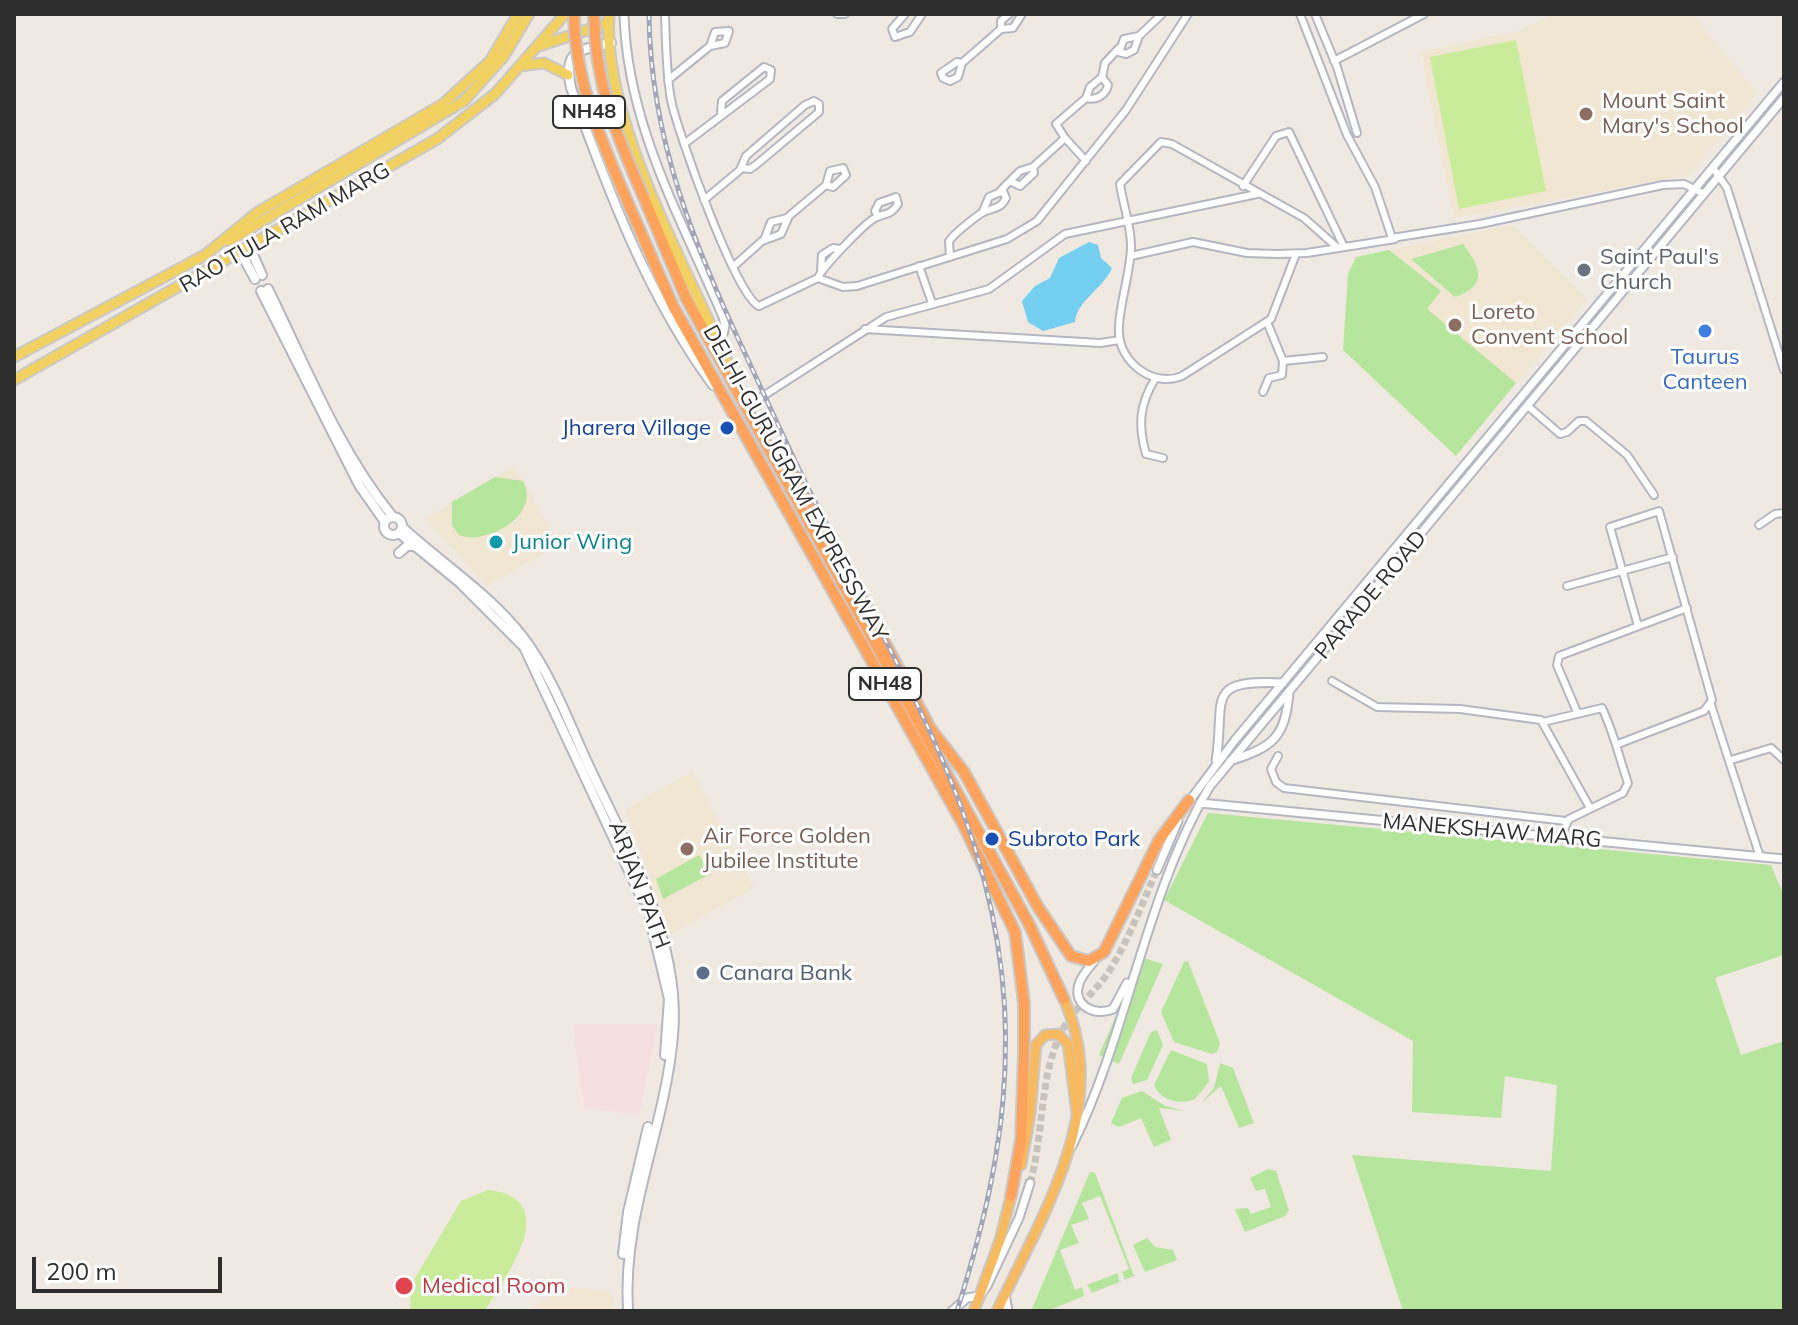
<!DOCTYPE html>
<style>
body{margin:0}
#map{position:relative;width:1798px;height:1325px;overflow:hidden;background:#efe9e1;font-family:Mulish,sans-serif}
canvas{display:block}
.frame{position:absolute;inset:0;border:16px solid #2e2e2e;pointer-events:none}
.scale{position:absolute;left:32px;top:1257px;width:190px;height:36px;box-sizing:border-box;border:4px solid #2e2e2e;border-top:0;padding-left:10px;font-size:24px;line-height:28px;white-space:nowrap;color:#2e2e2e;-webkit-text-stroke:6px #fff;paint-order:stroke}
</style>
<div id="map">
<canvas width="1798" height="1325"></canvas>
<div class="frame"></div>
<div class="scale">200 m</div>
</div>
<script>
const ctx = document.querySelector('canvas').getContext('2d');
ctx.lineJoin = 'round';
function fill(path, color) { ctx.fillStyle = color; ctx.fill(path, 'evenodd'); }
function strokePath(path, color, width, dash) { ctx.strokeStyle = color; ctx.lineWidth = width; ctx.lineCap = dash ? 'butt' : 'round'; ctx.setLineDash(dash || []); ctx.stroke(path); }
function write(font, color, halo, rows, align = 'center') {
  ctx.font = font + ' Mulish,sans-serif'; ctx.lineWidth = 6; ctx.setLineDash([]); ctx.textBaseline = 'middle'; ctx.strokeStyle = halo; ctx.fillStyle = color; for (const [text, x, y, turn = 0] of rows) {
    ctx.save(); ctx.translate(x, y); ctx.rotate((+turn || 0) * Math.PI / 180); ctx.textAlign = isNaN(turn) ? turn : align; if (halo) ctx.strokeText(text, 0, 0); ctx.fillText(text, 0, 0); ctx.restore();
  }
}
fill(new Path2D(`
 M1555,14H1692L1757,94L1689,175L1454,218L1421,52L1518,31Z
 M1513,225L1587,299L1456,456L1343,350L1348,274L1356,257Z
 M514,466L560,545L487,585L425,519Z
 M692,772L754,888L671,934L626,809Z
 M562,1287L612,1292L614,1311H529Z`), '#f0e6d1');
fill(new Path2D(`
 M573,1024H658L639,1116L584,1107Z`), '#f5dfe0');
fill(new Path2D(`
 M1463,244C1480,267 1489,285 1455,297L1411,259Z
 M1389,250L1441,291L1427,309L1516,383L1456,456L1343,350L1348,274L1356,257Z
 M495,477L523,481C542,515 486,546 459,535L452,525V502Z
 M1208,813L1771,865L1784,896V955L1715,978L1741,1055L1784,1041V1311H1403L1352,1155L1551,1171L1557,1085L1505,1076L1501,1118L1412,1112L1413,1041L1164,900Z
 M699,855L710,874L663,899L656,879Z
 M1141,957L1163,964L1119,1064L1099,1055Z
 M1188,961L1220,1043L1217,1052L1212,1054L1174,1042L1161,1012L1184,962Z
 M1157,1030L1163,1045L1147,1080L1133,1084L1131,1078L1151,1032Z
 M1171,1050L1207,1064L1209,1082L1195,1099C1179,1105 1161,1101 1154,1085Z
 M1220,1063L1233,1068L1254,1123L1239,1128L1221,1086L1201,1103L1214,1088Z
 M1142,1091L1165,1106L1186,1111L1159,1108L1171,1140L1154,1147L1141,1118L1119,1127L1111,1123L1122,1098Z
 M1268,1169L1276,1171L1289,1210L1285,1216L1245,1232L1235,1209L1248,1208L1251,1214L1271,1207L1265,1189L1256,1191L1250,1178Z
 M1090,1172L1095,1173L1134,1276L1047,1311H1031ZM1100,1196L1129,1269L1122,1272L1125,1280L1119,1281L1118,1273L1087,1285L1092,1293L1084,1296L1082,1287L1075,1290L1060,1250L1079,1243L1071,1225L1089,1219L1082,1203Z
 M1147,1238L1155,1247L1173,1250L1177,1260L1145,1272L1133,1245Z`), '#b6e59e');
fill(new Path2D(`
 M1516,40L1546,191L1459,209L1430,57Z
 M488,1190C566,1198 504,1279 485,1311H410L411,1285L461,1201Z`), '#c9ec9a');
fill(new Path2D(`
 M1089,242L1098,245L1101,258L1112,268C1104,288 1076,301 1075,322L1043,331L1028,322L1022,301L1035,286L1050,278L1059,258Z`), '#75cff0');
strokePath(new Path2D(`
 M1030,1183C1044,1135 1039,1078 1061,1033C1073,1008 1095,993 1110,970C1129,939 1142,904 1157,870`), '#c8c4bd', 7, [7, 3.5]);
const minor = new Path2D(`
 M665,14C666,42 666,72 671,100C677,130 736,297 759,306L818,278L843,287L857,286L1007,239L1037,221L1126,110L1188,14
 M837,14H845
 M905,14L892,29L895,37L910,32L922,14
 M1300,14L1347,135L1375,187L1392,238L1480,224L1663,185L1684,184L1704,194
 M1315,14L1337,67L1357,133
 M1001,29L1013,28L1022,14
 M1139,36L1124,39L1119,52L1126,54L1134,50L1139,36L1162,14
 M1334,61L1424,14
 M962,63L957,62L941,73L943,78L950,81L958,77L962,63L1001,29V21L1009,14
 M668,80L710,46L725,43L729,31L715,32L710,46
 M1086,98L1090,87L1102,77
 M1065,138L1056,124L1086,98C1096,101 1106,95 1108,85L1102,77L1105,63L1119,48
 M684,144L770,79L771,70L764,67L722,101L721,113
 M1713,168L1727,188L1784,370
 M1012,182L1020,186L1034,173L1033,167
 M1243,186L1276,136L1289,132L1344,247
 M1001,190L1020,171L1033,167L1065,138L1086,161
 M704,200L740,170L746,156L805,105L814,101L819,104V112L757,164L750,169L742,168
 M764,240L771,222L787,218
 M1296,254L1271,319L1182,376C1154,388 1120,363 1119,333C1117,311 1131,273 1131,246C1131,225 1123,205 1120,184L1161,142L1172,144L1304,218L1338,248
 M1131,256L1193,242L1247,253L1277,254L1307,253L1395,239
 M950,257L949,241C957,231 969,222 980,214C990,207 1000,211 1006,198L1003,191L989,197L983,211
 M734,266L762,241L781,234L789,216L826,185L833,187L846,175L843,168L830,171L826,185
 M919,266L932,303
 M821,270L822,255L833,248L840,249
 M818,278C821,269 866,221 877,217C886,213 891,215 898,204L896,197L879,203L875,211L878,216
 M1267,322L1283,361
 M865,329L1100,343L1120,340
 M1155,379C1139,405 1138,426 1146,454L1163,458
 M1263,392L1269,378L1282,375L1283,361L1323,357
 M746,407L886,317L989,289L1065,234L1257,194
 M1529,407L1560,434L1567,432L1579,421H1586L1627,455L1654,495
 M1759,525L1775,514L1784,513
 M1567,586L1673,557
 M1332,681L1377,707L1460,709L1541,720L1590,808
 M1711,705L1760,857
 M1577,712L1557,665L1559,656L1687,608
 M1543,722L1602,708C1614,733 1619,757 1628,783L1623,793L1569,819L1560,838
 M1618,744L1704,711L1712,700L1659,511L1610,527L1638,626
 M1278,756L1271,769L1276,782L1284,788L1566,821
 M1731,760L1771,748L1784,760`);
const tertiary = new Path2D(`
 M624,14C627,125 681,218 723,317L725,325L721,344
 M1216,761C1226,700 1202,679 1283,683
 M1230,761C1272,747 1285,739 1289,693
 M1188,803L1235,740L1784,82
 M1200,803L1784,859
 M1157,870L1178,821
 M1094,961C1089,968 1081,976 1079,984C1072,1006 1096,1017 1113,1009L1127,983
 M1072,1146C1129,1031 1144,897 1210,786L1784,98
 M1005,1294L1008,1311
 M952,1311L967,1298L980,1296L987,1286L1019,1218L1030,1183`);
const secondary = new Path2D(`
 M611,43C578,51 563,49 571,88C608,190 648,297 713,385
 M250,248L262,275
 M241,253L255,279
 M268,289C306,366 338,450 393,517
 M261,291L359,485L385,522
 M384 526a9 9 0 1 1 18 0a9 9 0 1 1-18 0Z
 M402,527C442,564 490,594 523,637C551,674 568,720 587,762C626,846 682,940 673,1036C665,1130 622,1212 628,1311
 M399,533L459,582L524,647L642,899
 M399,553L407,546H415
 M650,919L669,999L665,1055
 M623,1254L628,1212L648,1127`);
const primary = new Path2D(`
 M609,14C601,123 693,277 734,378
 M539,46L608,23
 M520,66L544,63L568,75
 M229,241L464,101L504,56L529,14
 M14,357L205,255L258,212L443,104L490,61L518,14
 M14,380L437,139L495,94L565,14`);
const trunk = new Path2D(`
 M1021,1165L1030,1114L1036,1045L1045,1035L1058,1034L1068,1044L1077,1114
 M974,1311L1000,1240L1011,1196
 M997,1311C1042,1215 1113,1107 1064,999`);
const motorway = new Path2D(`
 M644,198L686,298L1029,924L1064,999
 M628,203L673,306L963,824L1015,932L1024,1003V1053L1021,1140L1011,1196
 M773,449L793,469L930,728L964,772L1038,907L1071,956L1089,961L1104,952L1159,840L1189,800`);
strokePath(minor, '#b4b7c1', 10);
strokePath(tertiary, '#b4b7c1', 11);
strokePath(secondary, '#b4b7c1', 12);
strokePath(primary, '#c9c9c9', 13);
strokePath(trunk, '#c9c9c9', 13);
strokePath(motorway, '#c9c9c9', 14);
strokePath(minor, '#fff', 6);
strokePath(tertiary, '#fff', 7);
strokePath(secondary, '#fff', 8);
strokePath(primary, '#f2d163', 9);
strokePath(trunk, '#f8ba60', 9);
strokePath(motorway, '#ffa35c', 10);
const rail = new Path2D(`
 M649,14C650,140 696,250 749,362C778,425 807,488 838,549C925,717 1014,871 1005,1068C1002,1152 982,1231 957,1311`);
strokePath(rail, '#a3a6b8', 5);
strokePath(rail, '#fff', 2, [6]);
const motorwayBridge = new Path2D(`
 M574,14C575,83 601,140 628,203
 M594,14C595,85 616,134 644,198`);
strokePath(motorwayBridge, '#c9c9c9', 14, []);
strokePath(motorwayBridge, '#ffa35c', 10);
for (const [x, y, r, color] of [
 [1586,114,8,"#8d6e63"],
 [1584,270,8,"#6b7280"],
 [1455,325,8,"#8d6e63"],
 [1705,331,8,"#3f7fe0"],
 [727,428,8,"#1a4fb4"],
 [496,542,8,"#0f9aa8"],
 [992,839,8,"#1a4fb4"],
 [687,849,8,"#8d6e63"],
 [703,973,8,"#5c6f8a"],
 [404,1286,10,"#e0444e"]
]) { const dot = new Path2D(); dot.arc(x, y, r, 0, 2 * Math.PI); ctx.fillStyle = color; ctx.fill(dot); strokePath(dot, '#fff', 3); }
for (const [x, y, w] of [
 [589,112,72],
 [885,684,72]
]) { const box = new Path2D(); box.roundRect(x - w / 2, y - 16, w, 32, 6); ctx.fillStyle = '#fff'; ctx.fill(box); strokePath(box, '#2e2e2e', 2); }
write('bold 20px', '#2e2e2e', null, [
 ["NH48",589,112],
 ["NH48",885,684]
]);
write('22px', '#785e54', '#fff', [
 ["Mount Saint",1602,101],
 ["Mary's School",1602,126],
 ["Loreto",1471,312],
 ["Convent School",1471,337],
 ["Air Force Golden",703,836],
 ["Jubilee Institute",703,861]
], 'left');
write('22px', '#2e2e2e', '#fff', [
 ["RAO TULA RAM MARG",285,228,-30],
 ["DELHI-GURUGRAM EXPRESSWAY",795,483,61],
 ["PARADE ROAD",1371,595,-50],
 ["MANEKSHAW MARG",1492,831,5],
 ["ARJAN PATH",639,885,69]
]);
write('22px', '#5b616d', '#fff', [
 ["Saint Paul's",1600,257],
 ["Church",1600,282]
], 'left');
write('22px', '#366cbe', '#fff', [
 ["Taurus",1705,357],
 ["Canteen",1705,382]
]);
write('22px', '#164399', '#fff', [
 ["Jharera Village",711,428],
 ["Subroto Park",1008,839,"left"]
], 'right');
write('22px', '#0d838f', '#fff', [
 ["Junior Wing",512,542]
], 'left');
write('22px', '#4e5e75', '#fff', [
 ["Canara Bank",719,973]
], 'left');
write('22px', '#be3a42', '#fff', [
 ["Medical Room",422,1286]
], 'left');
</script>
